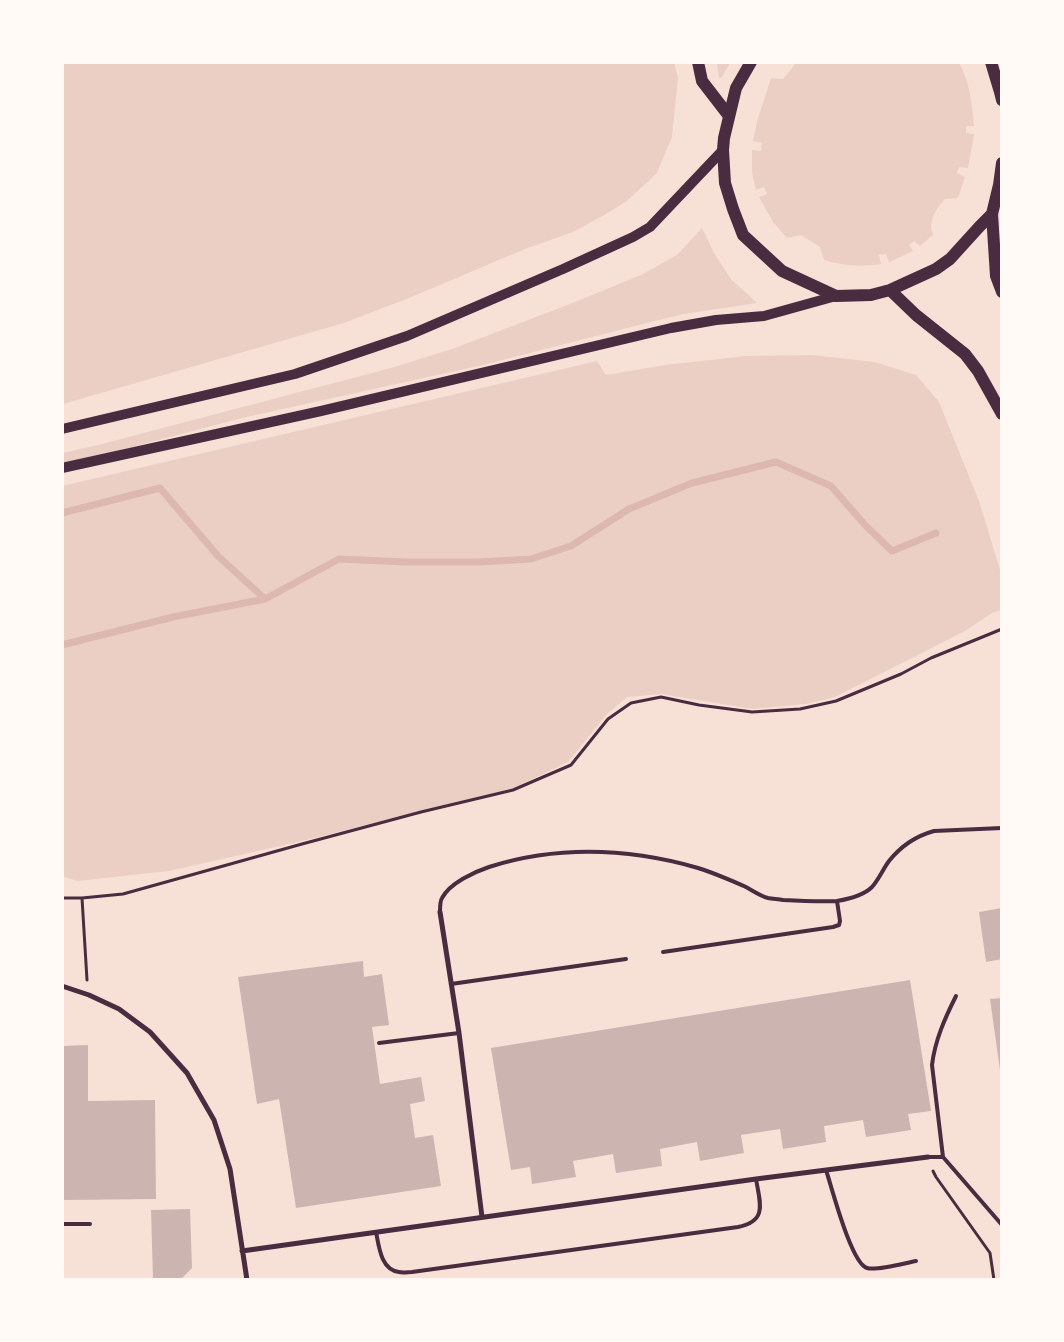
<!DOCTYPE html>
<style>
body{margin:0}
#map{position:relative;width:1064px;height:1342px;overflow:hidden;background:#f7e1d7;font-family:"Libre Baskerville",serif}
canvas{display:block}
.frame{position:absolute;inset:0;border:64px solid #fffaf5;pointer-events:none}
</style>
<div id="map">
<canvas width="1064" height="1342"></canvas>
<div class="frame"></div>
</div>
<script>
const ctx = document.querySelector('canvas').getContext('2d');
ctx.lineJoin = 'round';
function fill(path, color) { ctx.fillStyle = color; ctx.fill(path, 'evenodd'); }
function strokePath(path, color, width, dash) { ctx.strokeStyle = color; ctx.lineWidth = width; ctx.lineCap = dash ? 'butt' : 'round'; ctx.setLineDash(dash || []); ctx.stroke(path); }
fill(new Path2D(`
 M674,62L678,78L672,137L657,173L627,201L606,214L573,232L525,249L409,298L344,323L63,404V63Z
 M717,63H730L722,77L719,78Z
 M796,63H959C970,83 972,103 974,126H966V133L974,134L968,168L959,167L957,173L965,177L958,198L945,199C936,209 931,216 931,230L934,234L920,246L914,241L909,245L913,251L889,262L886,254L879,255L881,264C861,267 843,266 824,260L820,247L801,235L787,238L773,222L759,197L767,194L764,187L756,190L752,172V150L761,151L762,143L753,141L757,121L771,78L783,79Z
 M702,228L714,253L731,279L757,303L684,314L647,323L483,365L242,418L109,453L63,463L62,453L98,445L391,368L455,348L570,304L641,275L677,255Z
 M812,355L875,362L916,375L939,402L979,501L1001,573V610L992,613L965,631L835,697L806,704L752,709L661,694L627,697L607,714L568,762L512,789L298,842L169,871L77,881L62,876V486L597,361L606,375L665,365L746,356Z`), '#ebcfc5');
strokePath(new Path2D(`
 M62,513L160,488L218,556L265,599
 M62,645L173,617L265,599L339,559L405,562H479L531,559L571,546L629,509L692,483L776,462L831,486L865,525L892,551L936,533`), '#dcb8b0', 7);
fill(new Path2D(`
 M1002,908V959L986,962L979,912Z
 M363,961L364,977L382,974L389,1025L372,1027L380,1084L421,1077L425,1101L410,1104L415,1138L433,1135L441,1186L296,1208L279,1099L257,1104L238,977Z
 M910,980L931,1111L908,1114L911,1130L866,1137L863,1120L824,1126L826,1142L783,1149L780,1129L741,1135L744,1153L700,1161L697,1142L660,1149L662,1166L616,1173L613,1154L573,1161L576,1177L532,1184L530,1167L511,1170L491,1048Z
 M1002,998V1070H1000L990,999Z
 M88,1045V1101L155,1100L156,1199L62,1200V1046Z
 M190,1209L192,1268L180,1280H153L151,1210Z`), '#ccb4b1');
strokePath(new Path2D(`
 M62,898H82L123,894L302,844L421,812L513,790L571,765L608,719L631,703L661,697L699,705L752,712L800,709L836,701L901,674L931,658L1002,629
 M82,898L87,980
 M933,1171L936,1177L990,1253L994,1280`), '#4a2c40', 3);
strokePath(new Path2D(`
 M837,901C849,899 863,896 872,887C879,879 883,869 889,861C901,846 916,836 934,831L1002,828
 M440,912C440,908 440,901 442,898C450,883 474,872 489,867C559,845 628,848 698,868C714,873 730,880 744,886C752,890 760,896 768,898C773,899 779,899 783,900C801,901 819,902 837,901L840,921L839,925L833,927L663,952
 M451,984L626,959
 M956,996C945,1018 935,1040 932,1065L943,1157L1002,1225
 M379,1043L459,1033
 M928,1157H943
 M826,1170C832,1188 851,1263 867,1268C877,1271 905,1263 916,1261
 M62,1224H90
 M376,1232C379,1247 381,1270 399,1272C403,1273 408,1272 412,1272L738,1227C768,1221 760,1203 756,1179`), '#4a2c40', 4);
strokePath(new Path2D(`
 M440,912L459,1033L482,1217
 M62,986L89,995L119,1009L150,1032L187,1073L214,1120L230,1169L247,1280
 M242,1251L756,1179L928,1157`), '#4a2c40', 5);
strokePath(new Path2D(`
 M62,429L295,374L407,336L563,269L633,237L650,227L723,150
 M62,468L321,411L671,328L716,320L764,316L836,296`), '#4a2c40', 10);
strokePath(new Path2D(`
 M698,62L702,81L729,116
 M751,62L736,88L724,138L723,150L725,183L733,209L743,235L782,271L836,296L871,295L890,290L936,269L950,259L980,226L992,214L999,185L1002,163
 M991,62L1000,92L1002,100
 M992,214L996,276L1002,292
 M890,290L916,315L965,354L978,371L1002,414`), '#4a2c40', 12);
</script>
